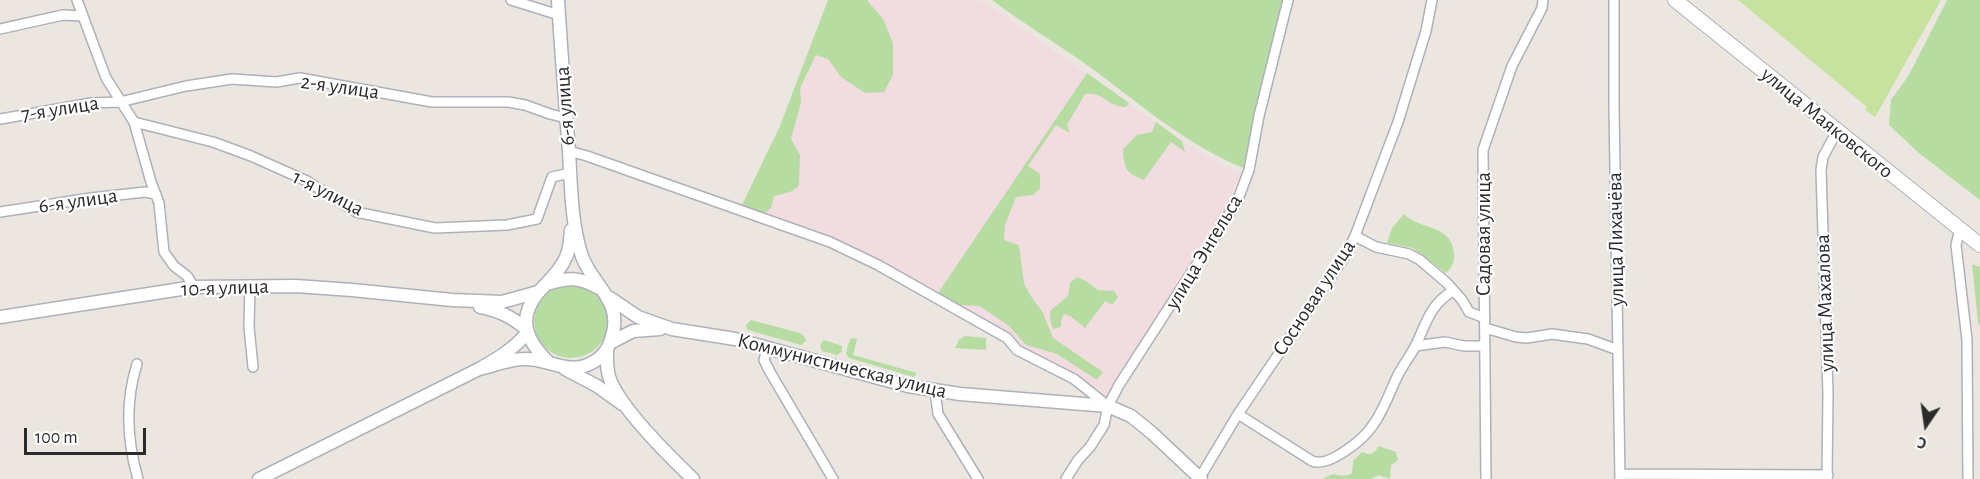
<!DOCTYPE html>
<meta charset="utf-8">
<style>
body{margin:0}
#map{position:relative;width:1980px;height:479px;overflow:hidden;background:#ebe6df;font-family:"Alegreya Sans",sans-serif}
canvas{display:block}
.north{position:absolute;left:1896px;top:395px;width:60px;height:60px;-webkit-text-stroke:4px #fff;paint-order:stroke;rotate:193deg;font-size:16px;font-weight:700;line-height:24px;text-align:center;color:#2b2b2b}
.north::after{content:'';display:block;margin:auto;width:21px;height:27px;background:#2b2b2b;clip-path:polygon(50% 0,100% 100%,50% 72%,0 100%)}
.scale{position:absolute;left:24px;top:428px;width:122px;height:27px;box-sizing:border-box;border:3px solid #2b2b2b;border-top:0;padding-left:8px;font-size:18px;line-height:21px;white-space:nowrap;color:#2b2b2b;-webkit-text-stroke:4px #fff;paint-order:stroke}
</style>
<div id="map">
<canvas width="1980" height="479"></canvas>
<div class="north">С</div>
<div class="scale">100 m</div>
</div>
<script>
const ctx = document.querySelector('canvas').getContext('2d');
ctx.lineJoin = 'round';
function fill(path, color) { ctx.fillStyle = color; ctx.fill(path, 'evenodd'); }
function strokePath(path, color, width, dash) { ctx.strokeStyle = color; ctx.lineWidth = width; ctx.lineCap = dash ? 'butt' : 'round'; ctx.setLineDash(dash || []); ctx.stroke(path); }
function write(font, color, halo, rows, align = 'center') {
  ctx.font = font + ' "Alegreya Sans",sans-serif'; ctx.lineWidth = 4.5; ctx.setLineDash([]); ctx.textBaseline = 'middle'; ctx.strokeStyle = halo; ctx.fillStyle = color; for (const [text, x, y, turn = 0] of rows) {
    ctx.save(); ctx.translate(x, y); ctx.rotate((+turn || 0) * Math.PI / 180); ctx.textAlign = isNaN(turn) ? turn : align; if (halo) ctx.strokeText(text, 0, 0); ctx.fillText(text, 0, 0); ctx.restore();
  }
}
fill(new Path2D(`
 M828,0H973L982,2L1002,14L1182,141L1231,170L1241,173L1223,215L1105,397L1076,375L1021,346L1010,334L881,261L832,237L742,205L780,126Z`), '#f1dddf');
fill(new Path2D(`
 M828,0H867L883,19L893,43V75L884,92L865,93L841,77L828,59L816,55L800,88L801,103L791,139L800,155L799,186L790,192L774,196L771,208L765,213L742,205L780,126Z
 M992,0H1288L1249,170C1189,148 1138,102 1087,65C1056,43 1022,23 992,0Z
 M1947,0H1980V200L1919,153L1889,125L1891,100L1909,75Z
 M1087,73L1129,103L1126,107C1108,107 1103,91 1085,94L1067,125L1070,133L1056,125L1028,166L1040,174V189L1033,195L1016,197L1005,225L1004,240L1019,245L1024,283L1030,295L1043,313L1053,338L1103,372L1097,380L1057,354L1026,345L1009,326L980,306L961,305L938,293Z
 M1156,122L1182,141L1185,152L1171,142L1144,180C1126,173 1124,169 1123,149L1137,135L1152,132Z
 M1404,214C1418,230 1450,223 1454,252C1455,261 1453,266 1446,273L1413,248L1387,243L1392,228Z
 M1972,264L1980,267V325L1978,323Z
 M1077,277L1086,281L1098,290L1114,291L1118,297L1112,305L1105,301L1085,328L1070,316L1064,314L1061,320V327L1053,329L1051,323L1050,311L1068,296L1070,283Z
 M534 321a37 37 0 1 1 74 0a37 37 0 1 1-74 0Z
 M751,320L800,333L804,336L806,341L801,345L751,331L747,329L746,325Z
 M965,336L986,338V350L955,348L959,340Z
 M853,338L857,339L853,355L917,373L914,377L849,358L846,353L850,339Z
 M824,340L842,346V352L837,355L822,351L820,345Z
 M1379,446L1396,452L1398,460L1391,465L1390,479L1379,475L1371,479H1323L1333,474C1340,476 1346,477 1352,473L1353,461L1362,452C1371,456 1373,454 1379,446Z`), '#b6dca1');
fill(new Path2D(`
 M1738,0H1941L1875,117L1865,110L1867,107Z`), '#c6e29e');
const minor = new Path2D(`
 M77,0L106,78L134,122L151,182L159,203L164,252L174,266L187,276L194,287
 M511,0L559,15
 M1614,0V108L1620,479
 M0,29L63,15L82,16
 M0,119L91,103L120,102L186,86L232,79L276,82L300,78L432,102H508L525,105L550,114L566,118
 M134,122L213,142L251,156L307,181L356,212L435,228L507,225L537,219L552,177L570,173
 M569,151L587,156L830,242L878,265L1007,338L1017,350L1074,379L1108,406
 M0,212L91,198L145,192L156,194
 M1960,229L1956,245L1967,340L1968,479
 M1355,236L1376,247L1409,254L1420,260L1447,283L1462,300L1469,312L1485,318
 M250,285L249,327L253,367
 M1485,328L1516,337L1527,338L1552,334L1588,339L1618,350
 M1415,346L1445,342L1464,346H1485
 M767,348L764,360L770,372L833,479
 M137,364C125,402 127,441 138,479
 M935,391L938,414L978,479
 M1238,414L1312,461C1329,468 1364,439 1373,425C1384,410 1390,391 1398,375C1403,365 1410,356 1415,347C1426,324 1430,304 1453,291
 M1620,474L1828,475
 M1066,479L1078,460L1090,447L1104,425L1108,406L1119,385L1237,202L1249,170L1259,116L1288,0
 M1199,479L1238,414L1345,256L1355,236L1398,122L1426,31L1432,0
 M1486,479L1483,150L1512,66L1542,8L1543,0
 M1827,479L1828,393L1821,170L1823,157L1837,131`);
const tertiary = new Path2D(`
 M547,284C569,277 579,277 599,288
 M610,298L638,317L672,329L735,339L908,386L960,394L1108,406L1131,416L1152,433L1201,479
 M480,307C499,311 511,316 526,329
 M0,317L194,287L296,286L352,290L452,300L502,302L538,292
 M610,343L633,331L660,329
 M607,349C607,360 606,372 611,382C624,412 669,456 693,479
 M549,363C528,342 516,321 537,294C547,282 560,272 566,257C570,249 570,239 571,230
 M479,369C493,366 509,359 524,359C551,358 571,379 598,359C606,353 610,345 612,336C624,299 588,283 580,250C571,218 571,184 569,151C565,100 561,50 558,0
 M565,369L597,386L622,404
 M259,479L479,369C497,359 514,349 527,333`);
const secondary = new Path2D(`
 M1675,0L1980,245`);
strokePath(minor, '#afb1ba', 12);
strokePath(tertiary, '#afb1ba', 15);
strokePath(secondary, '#afb1ba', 16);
strokePath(minor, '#fff', 9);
strokePath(tertiary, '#fff', 12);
strokePath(secondary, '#fff', 14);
write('21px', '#2b2b2b', '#fff', [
 ["2-я улица",340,87,8],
 ["6-я улица",565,106,-94],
 ["7-я улица",60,109,-9],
 ["улица Маяковского",1827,123,39],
 ["1-я улица",328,193,27],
 ["6-я улица",78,201,-8],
 ["Садовая улица",1484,234,-90],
 ["улица Лихачёва",1616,239,-91],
 ["улица Энгельса",1204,252,-59],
 ["10-я улица",225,288,-2],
 ["Сосновая улица",1314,298,-57],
 ["улица Махалова",1825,303,-92],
 ["Коммунистическая улица",842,366,14]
]);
</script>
